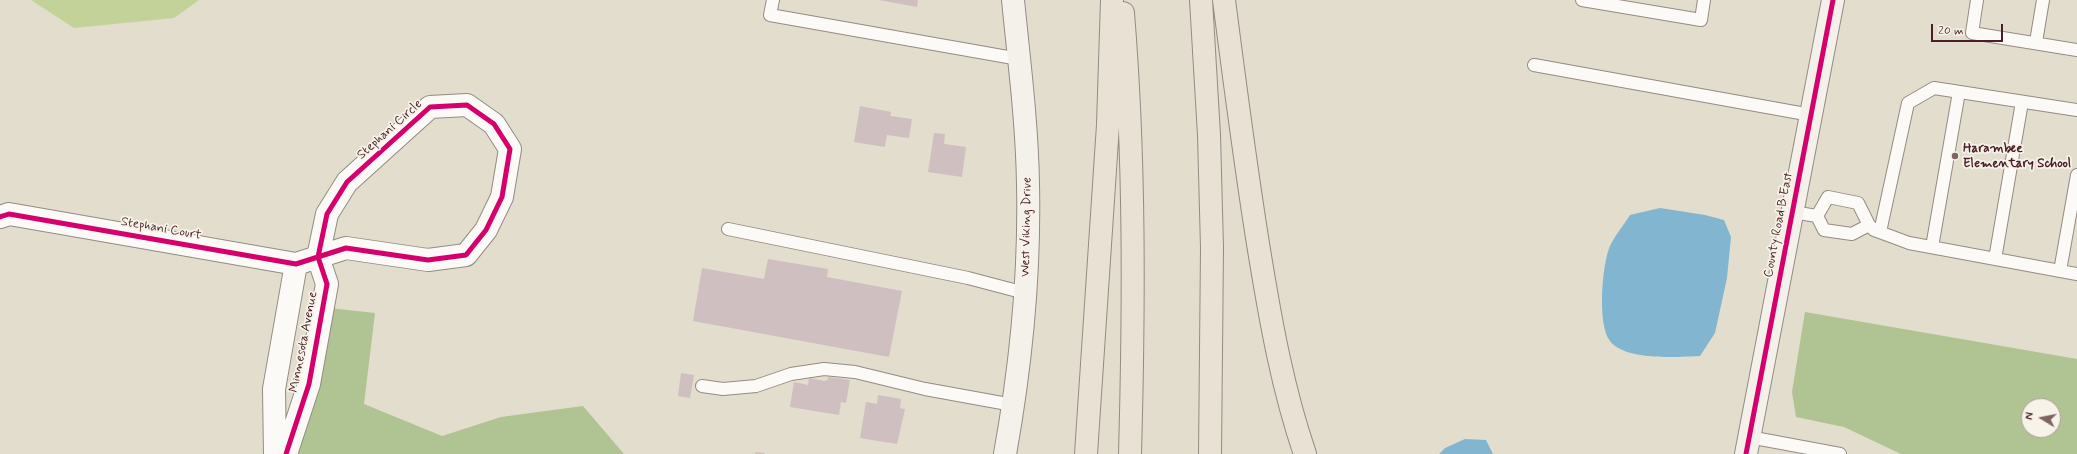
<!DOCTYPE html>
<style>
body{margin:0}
#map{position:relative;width:2077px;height:454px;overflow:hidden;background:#e2ddcc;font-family:Mynerve,sans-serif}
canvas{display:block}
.north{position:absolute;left:2021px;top:398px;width:40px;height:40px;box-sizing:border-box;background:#f7f3e8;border:1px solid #b29e9c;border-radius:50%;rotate:280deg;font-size:11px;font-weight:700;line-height:16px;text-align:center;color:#4a1f2b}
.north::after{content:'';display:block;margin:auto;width:14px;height:18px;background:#7f6263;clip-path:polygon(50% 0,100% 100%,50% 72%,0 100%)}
.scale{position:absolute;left:1931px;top:24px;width:72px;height:18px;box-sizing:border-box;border:2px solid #4a1f2b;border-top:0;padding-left:5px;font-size:12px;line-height:14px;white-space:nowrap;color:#4a1f2b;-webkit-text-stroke:3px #f7f3e8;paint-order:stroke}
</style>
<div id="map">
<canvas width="2077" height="454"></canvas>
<div class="north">N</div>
<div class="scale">20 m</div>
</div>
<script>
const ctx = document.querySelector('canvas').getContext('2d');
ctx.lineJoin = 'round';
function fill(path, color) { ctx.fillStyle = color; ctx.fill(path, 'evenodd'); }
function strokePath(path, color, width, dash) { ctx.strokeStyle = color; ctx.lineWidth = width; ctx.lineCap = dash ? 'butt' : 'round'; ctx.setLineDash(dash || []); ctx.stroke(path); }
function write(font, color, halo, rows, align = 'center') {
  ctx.font = font + ' Mynerve,sans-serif'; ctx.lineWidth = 3.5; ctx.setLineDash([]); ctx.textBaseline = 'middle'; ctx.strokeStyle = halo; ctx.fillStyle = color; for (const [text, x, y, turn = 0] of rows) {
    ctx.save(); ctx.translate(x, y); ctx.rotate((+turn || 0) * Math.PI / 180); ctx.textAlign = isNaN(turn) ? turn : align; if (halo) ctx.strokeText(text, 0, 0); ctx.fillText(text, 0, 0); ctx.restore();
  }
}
fill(new Path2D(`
 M31,0H199L174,18L74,28Z`), '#c3d299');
fill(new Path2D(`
 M329,308L375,313L364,404L442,436L501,417L583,406L624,454H295Z
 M1805,312L2077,359V454H1901L1844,427L1796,417L1792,392ZM2029,406H2053V430H2029Z`), '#b0c392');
fill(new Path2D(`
 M1660,208L1705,215L1724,220L1731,237L1727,278L1715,333L1700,356C1677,357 1625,361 1610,341C1597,325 1602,264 1610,246C1615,235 1624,225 1630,215Z
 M1465,439L1486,440L1493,454H1439L1445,448Z`), '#82b6d0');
fill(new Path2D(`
 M879,0H918L917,7Z
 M860,106L891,112L890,116L912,119L909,138L887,135L885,147L854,142Z
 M934,133L945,134L944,144L966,147L962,177L928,172Z
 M768,259L828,269L827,277L902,291L889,357L693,321L702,268L764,279Z
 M681,373L694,375L690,398L678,396Z
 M828,377L850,380L846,403L841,402L839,415L790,407L794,382L808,385L809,378L824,381L828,380Z
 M878,395L901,399L900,408L905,409L897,444L860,438L866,402L877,404Z
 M756,452L765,453V454H755Z`), '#d0bfc0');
const lane = new Path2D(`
 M773,0L770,15L1019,59
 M1582,0L1701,20L1704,0
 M1977,0L1972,33L2077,50
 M2036,42L2043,0
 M1534,65L1811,115
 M1828,197L1858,203L1869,225L1852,234L1824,230L1817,216Z
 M1792,212L1817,216
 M1869,225L1874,230L1909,243L2077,274
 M728,229L968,278L1025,293
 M1880,232L1908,103L1934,88L2077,110
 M1932,247L1959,92
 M1995,259L2022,102
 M2060,271L2077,175
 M702,386L723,389L756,386L791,374L824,369L855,372L925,389L1013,405
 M1749,437L1840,454`);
const street = new Path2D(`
 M0,217L9,214L296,264L346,248L428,260L466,255L486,230L502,197L510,149L494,124L467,105L430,107L347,182L327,214L318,257L327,284L309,384L286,454
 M275,454L274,389L296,264`);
const secondary = new Path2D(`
 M1005,454C1021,365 1030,274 1028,184C1027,122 1019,61 1013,0
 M1746,454L1833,0`);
const highway = new Path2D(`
 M1201,0L1209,135L1212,248L1210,454
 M1224,0C1235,85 1246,171 1260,256C1271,323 1283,390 1305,454
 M1123,13C1135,160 1134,307 1130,454
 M1086,454L1108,125L1112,0`);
strokePath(lane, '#958b84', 14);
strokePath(street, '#958b84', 24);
strokePath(secondary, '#958b84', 24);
strokePath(highway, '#958b84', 24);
strokePath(lane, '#fbfaf7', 12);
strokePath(street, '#fbfaf7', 22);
strokePath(secondary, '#f4f1ea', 22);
strokePath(highway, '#eae1d5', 22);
strokePath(new Path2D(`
 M0,217L9,214L296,264L346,248L428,260L466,255L486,230L502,197L510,149L494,124L467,105L430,107L347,182L327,214L318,257L327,284L309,384L286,454
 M1746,454L1833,0`), '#d6006c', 5);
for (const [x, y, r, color] of [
 [1955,156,4,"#7f6263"]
]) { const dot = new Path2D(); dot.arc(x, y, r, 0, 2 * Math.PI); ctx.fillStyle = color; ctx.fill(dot); strokePath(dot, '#f7f3e8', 1.5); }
write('13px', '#4a1f2b', '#f7f3e8', [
 ["Stephani Circle",390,130,-42],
 ["County Road B East",1779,225,-79],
 ["West Viking Drive",1027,227,-89],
 ["Stephani Court",161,229,10],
 ["Minnesota Avenue",304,342,-79]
]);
write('bold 13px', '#4a1f2b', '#f7f3e8', [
 ["Harambee",1963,149],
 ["Elementary School",1963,164]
], 'left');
</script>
